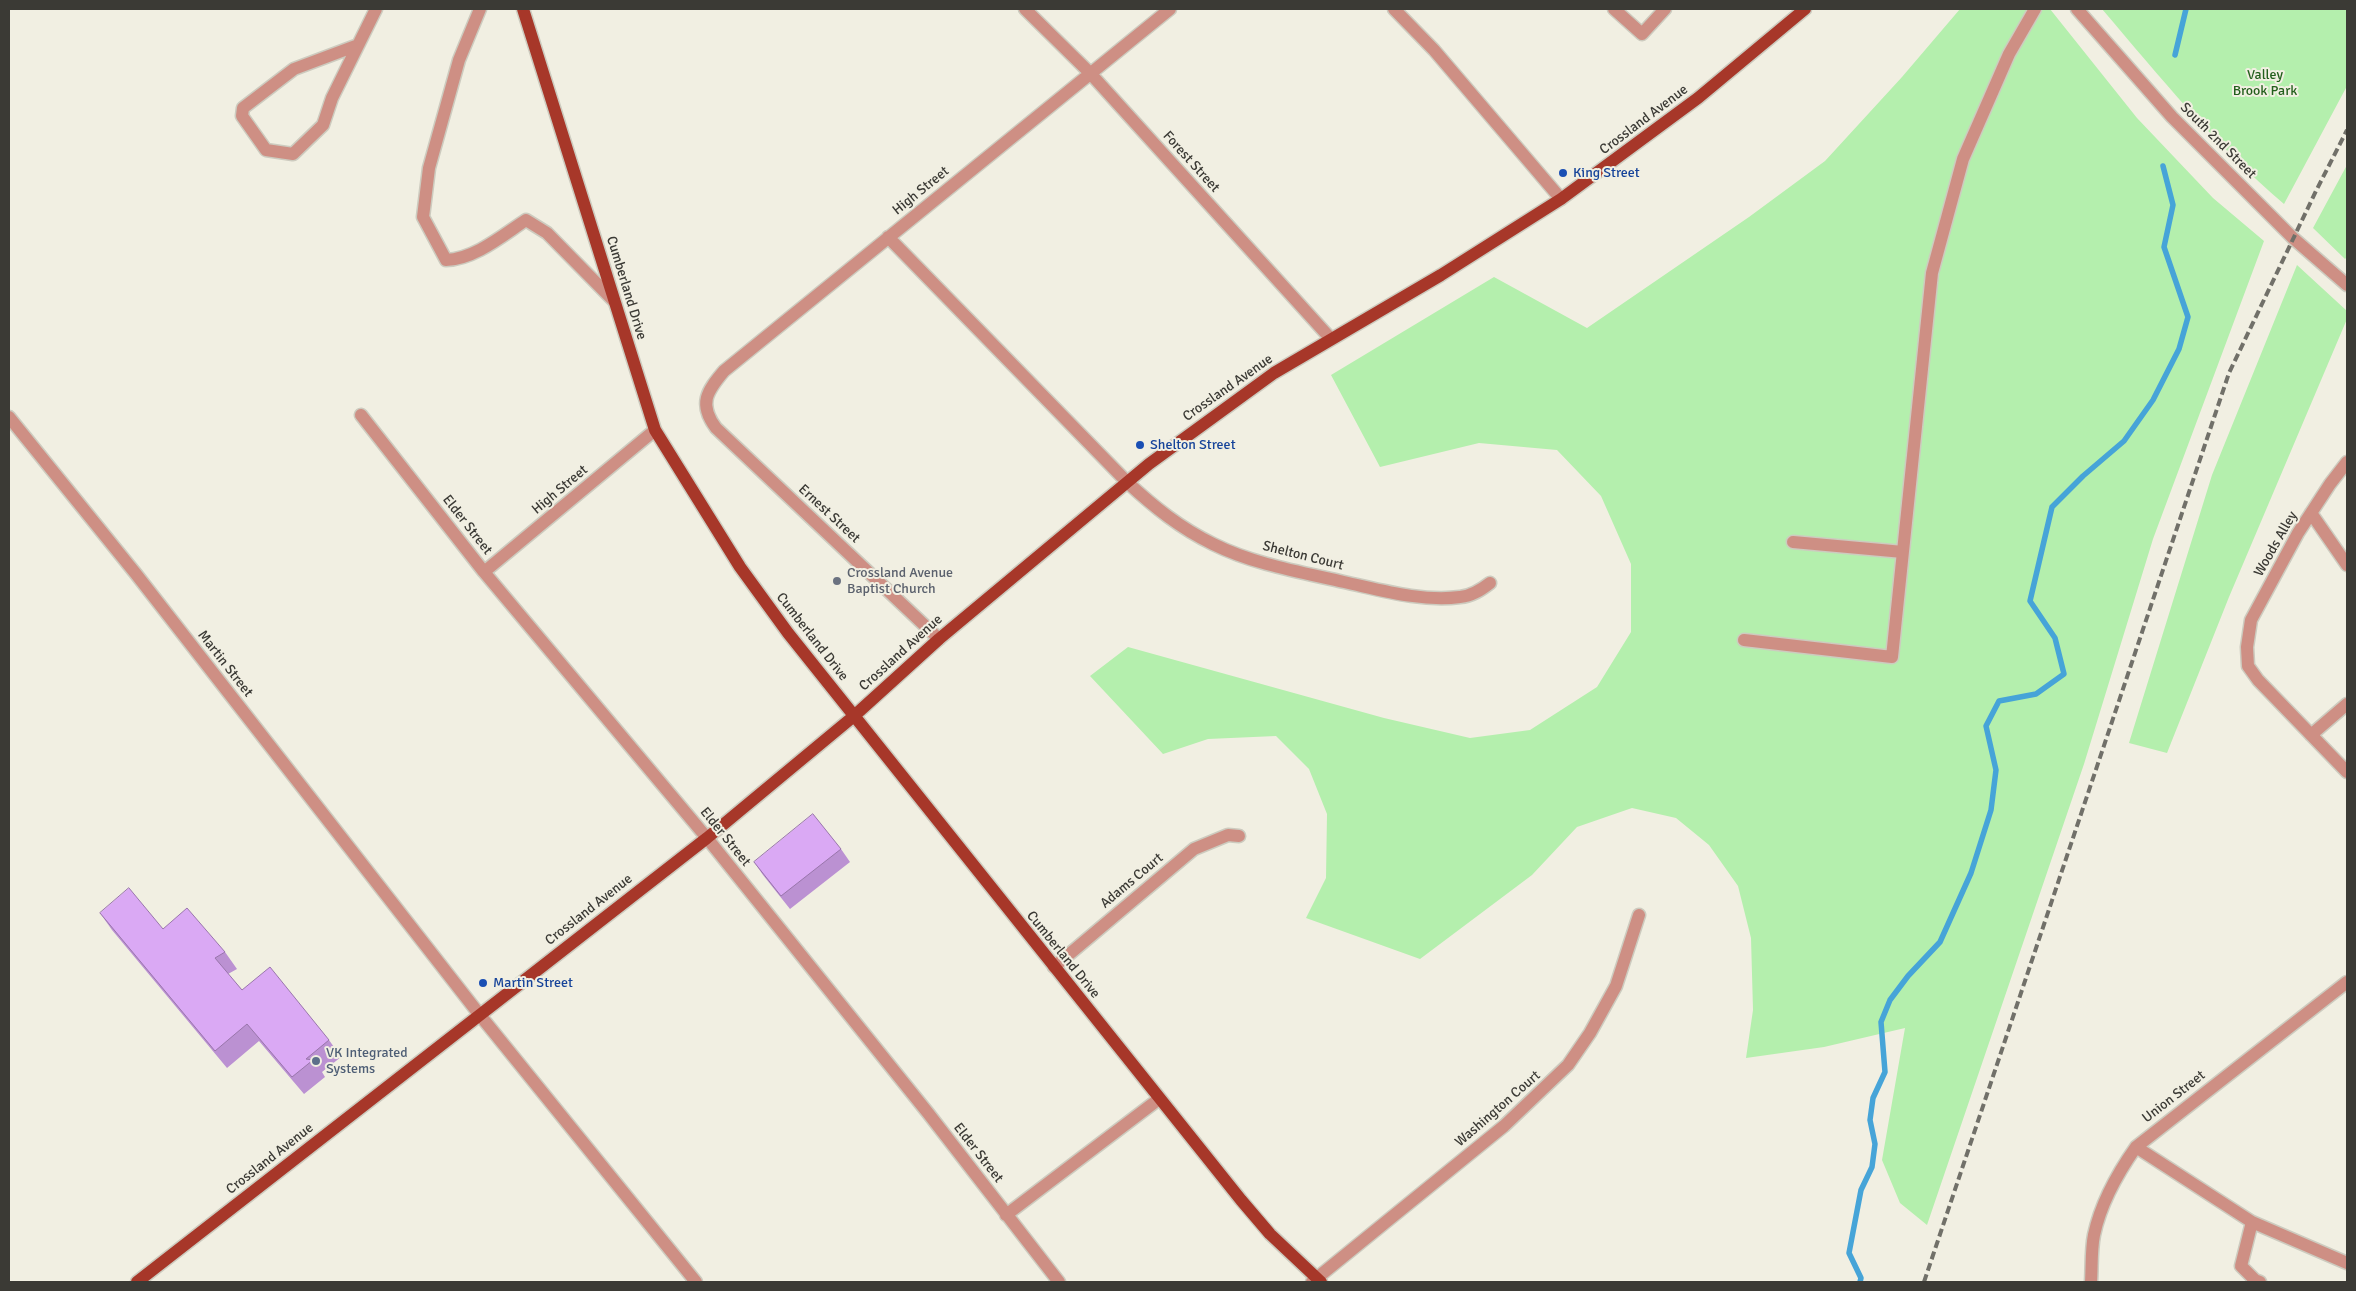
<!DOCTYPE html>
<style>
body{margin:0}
#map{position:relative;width:2356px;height:1291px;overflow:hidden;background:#f1efe2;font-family:Signika,sans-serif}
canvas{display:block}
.frame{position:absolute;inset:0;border:10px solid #3b3a35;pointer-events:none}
</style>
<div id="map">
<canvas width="2356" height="1291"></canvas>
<div class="frame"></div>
</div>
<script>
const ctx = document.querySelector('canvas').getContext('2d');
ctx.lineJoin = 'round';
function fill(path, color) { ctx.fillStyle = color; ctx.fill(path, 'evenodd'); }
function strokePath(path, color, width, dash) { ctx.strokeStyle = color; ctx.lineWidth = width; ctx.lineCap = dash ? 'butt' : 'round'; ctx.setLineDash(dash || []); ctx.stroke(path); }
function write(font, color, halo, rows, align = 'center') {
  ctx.font = font + ' Signika,sans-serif'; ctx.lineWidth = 4; ctx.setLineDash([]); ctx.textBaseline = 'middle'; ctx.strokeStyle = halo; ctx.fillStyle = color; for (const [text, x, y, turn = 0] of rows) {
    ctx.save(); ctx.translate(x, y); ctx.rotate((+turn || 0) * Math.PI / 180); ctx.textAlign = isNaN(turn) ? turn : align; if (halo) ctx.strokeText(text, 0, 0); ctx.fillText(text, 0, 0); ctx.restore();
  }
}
fill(new Path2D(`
 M1960,9H2050L2137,118L2213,198L2264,241L2153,539L2084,764L1927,1225L1900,1203L1882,1160L1905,1028L1824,1047L1746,1058L1753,1010L1751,938L1738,886L1709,845L1676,818L1632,808L1577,827L1532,875L1420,959L1306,918L1326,878L1327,814L1309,769L1276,736L1208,739L1163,754L1090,676L1128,647L1384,718L1470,738L1530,730L1597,687L1631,632V564L1601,496L1557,450L1479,443L1380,467L1331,375L1494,277L1587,328L1749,217L1825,161L1902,77Z
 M2102,9H2347V86L2284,204C2216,146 2159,76 2102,9Z
 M2347,165V257L2345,259L2313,228Z
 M2297,265L2347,311V319L2229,597L2167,753L2129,743L2212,475Z`), '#b4efad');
strokePath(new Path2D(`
 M2175,55L2186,9
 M1860,1282L1861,1278L1849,1253L1861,1190L1872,1167L1875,1144L1870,1120L1873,1098L1885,1072L1881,1022L1890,1000L1908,976L1940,942L1971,873L1991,810L1996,770L1986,726L1999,701L2036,694L2064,674L2055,638L2030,601L2052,507L2083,476L2124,441L2153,400L2179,349L2188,317L2164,247L2173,205L2163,166`), '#46a4d8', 5.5);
const minor = new Path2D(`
 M480,9L459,60L429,168L423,217L446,260C475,259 503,235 526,220L547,233L614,301
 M1025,9L1090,73L1331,339
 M1394,9L1434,50L1561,199
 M1614,9L1642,34L1665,9
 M2077,9L2172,117L2293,238L2347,285
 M358,45L294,69L243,108L242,116L266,150L293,154L323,125L332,98L376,9
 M888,237L1127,482C1154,507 1180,528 1213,544C1253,564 1300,572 1344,582C1381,590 1422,602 1460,597C1472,596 1481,590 1490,583
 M361,415L484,572L707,838L928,1113L1059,1282
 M9,417L136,574L479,1014L696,1282
 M2347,462L2330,484L2298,533L2251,620L2247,647L2248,666L2258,680L2347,772
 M2311,513L2347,565
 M1793,542L1903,552
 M484,572L655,430
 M939,639L716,428C698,404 707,391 724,371L1170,9
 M1744,640L1892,657L1932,273L1963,159L2009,54L2035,9
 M2311,735L2347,704
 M1054,967L1194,849L1228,835L1239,836
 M2136,1147L2252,1222L2347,1263
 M1006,1215L1159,1099
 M2252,1222L2241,1266L2255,1280L2260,1282
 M1312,1282L1504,1126L1568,1065L1590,1033L1616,986L1639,915
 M2091,1282C2092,1267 2091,1250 2094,1235C2101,1202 2117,1174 2136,1147L2347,982`);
const major = new Path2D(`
 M523,9L655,430L740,567L788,633L1241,1200L1270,1234L1321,1282
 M137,1282L707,838L854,716L939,639L1149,464L1274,373L1441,275L1561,199L1698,98L1805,9`);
strokePath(minor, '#cdcbbf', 15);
strokePath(major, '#cdcbbf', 15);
strokePath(minor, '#ce8f84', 12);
strokePath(major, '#a73729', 12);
strokePath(new Path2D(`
 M1924,1282L2229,373L2316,191L2347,130`), '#717069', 4, [8, 4]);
fill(new Path2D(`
 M841,849L850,862L790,909L763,875L754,862Z
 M100,913L163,929L225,952L237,969L228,974L242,990L329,1040L341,1057L322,1072L325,1077L304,1094L259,1041L227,1068L112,930Z`), '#bb91d2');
const building = new Path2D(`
 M813,814L841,849L781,896L754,862Z
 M129,888L163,929L187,908L225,952L215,958L242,990L270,967L329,1040L306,1059L313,1060L292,1077L247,1024L215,1051L100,913Z`);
fill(building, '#daa9f4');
strokePath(building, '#9976ab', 1);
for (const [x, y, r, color] of [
 [1563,173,5,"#1a4fb4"],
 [1140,445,5,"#1a4fb4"],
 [837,581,5,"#6b7280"],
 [483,983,5,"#1a4fb4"],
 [316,1061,5,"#5c6f8a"]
]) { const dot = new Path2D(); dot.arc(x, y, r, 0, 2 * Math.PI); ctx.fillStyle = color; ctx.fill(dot); strokePath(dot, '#f1efe2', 2); }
write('14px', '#235f1c', '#f1efe2', [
 ["Valley",2265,75],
 ["Brook Park",2265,91]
]);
write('14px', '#3b3a35', '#f1efe2', [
 ["Crossland Avenue",1644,120,-37],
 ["South 2nd Street",2218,141,45],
 ["Forest Street",1191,162,48],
 ["High Street",921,191,-39],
 ["Cumberland Drive",626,288,73],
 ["Crossland Avenue",1228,388,-35],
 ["High Street",560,490,-40],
 ["Ernest Street",829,514,43],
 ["Elder Street",467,525,52],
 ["Woods Alley",2276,544,-60],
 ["Shelton Court",1303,556,14],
 ["Cumberland Drive",812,637,52],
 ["Crossland Avenue",901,653,-42],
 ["Martin Street",225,664,52],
 ["Elder Street",725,837,51],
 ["Adams Court",1132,881,-40],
 ["Crossland Avenue",589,910,-38],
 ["Cumberland Drive",1063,955,51],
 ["Union Street",2174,1097,-38],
 ["Washington Court",1498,1109,-41],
 ["Elder Street",978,1153,52],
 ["Crossland Avenue",270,1159,-38]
]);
write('14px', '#164399', '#f1efe2', [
 ["King Street",1573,173],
 ["Shelton Street",1150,445],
 ["Martin Street",493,983]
], 'left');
write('14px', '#5b616d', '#f1efe2', [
 ["Crossland Avenue",847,573],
 ["Baptist Church",847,589]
], 'left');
write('14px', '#4e5e75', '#f1efe2', [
 ["VK Integrated",326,1053],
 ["Systems",326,1069]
], 'left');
</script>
